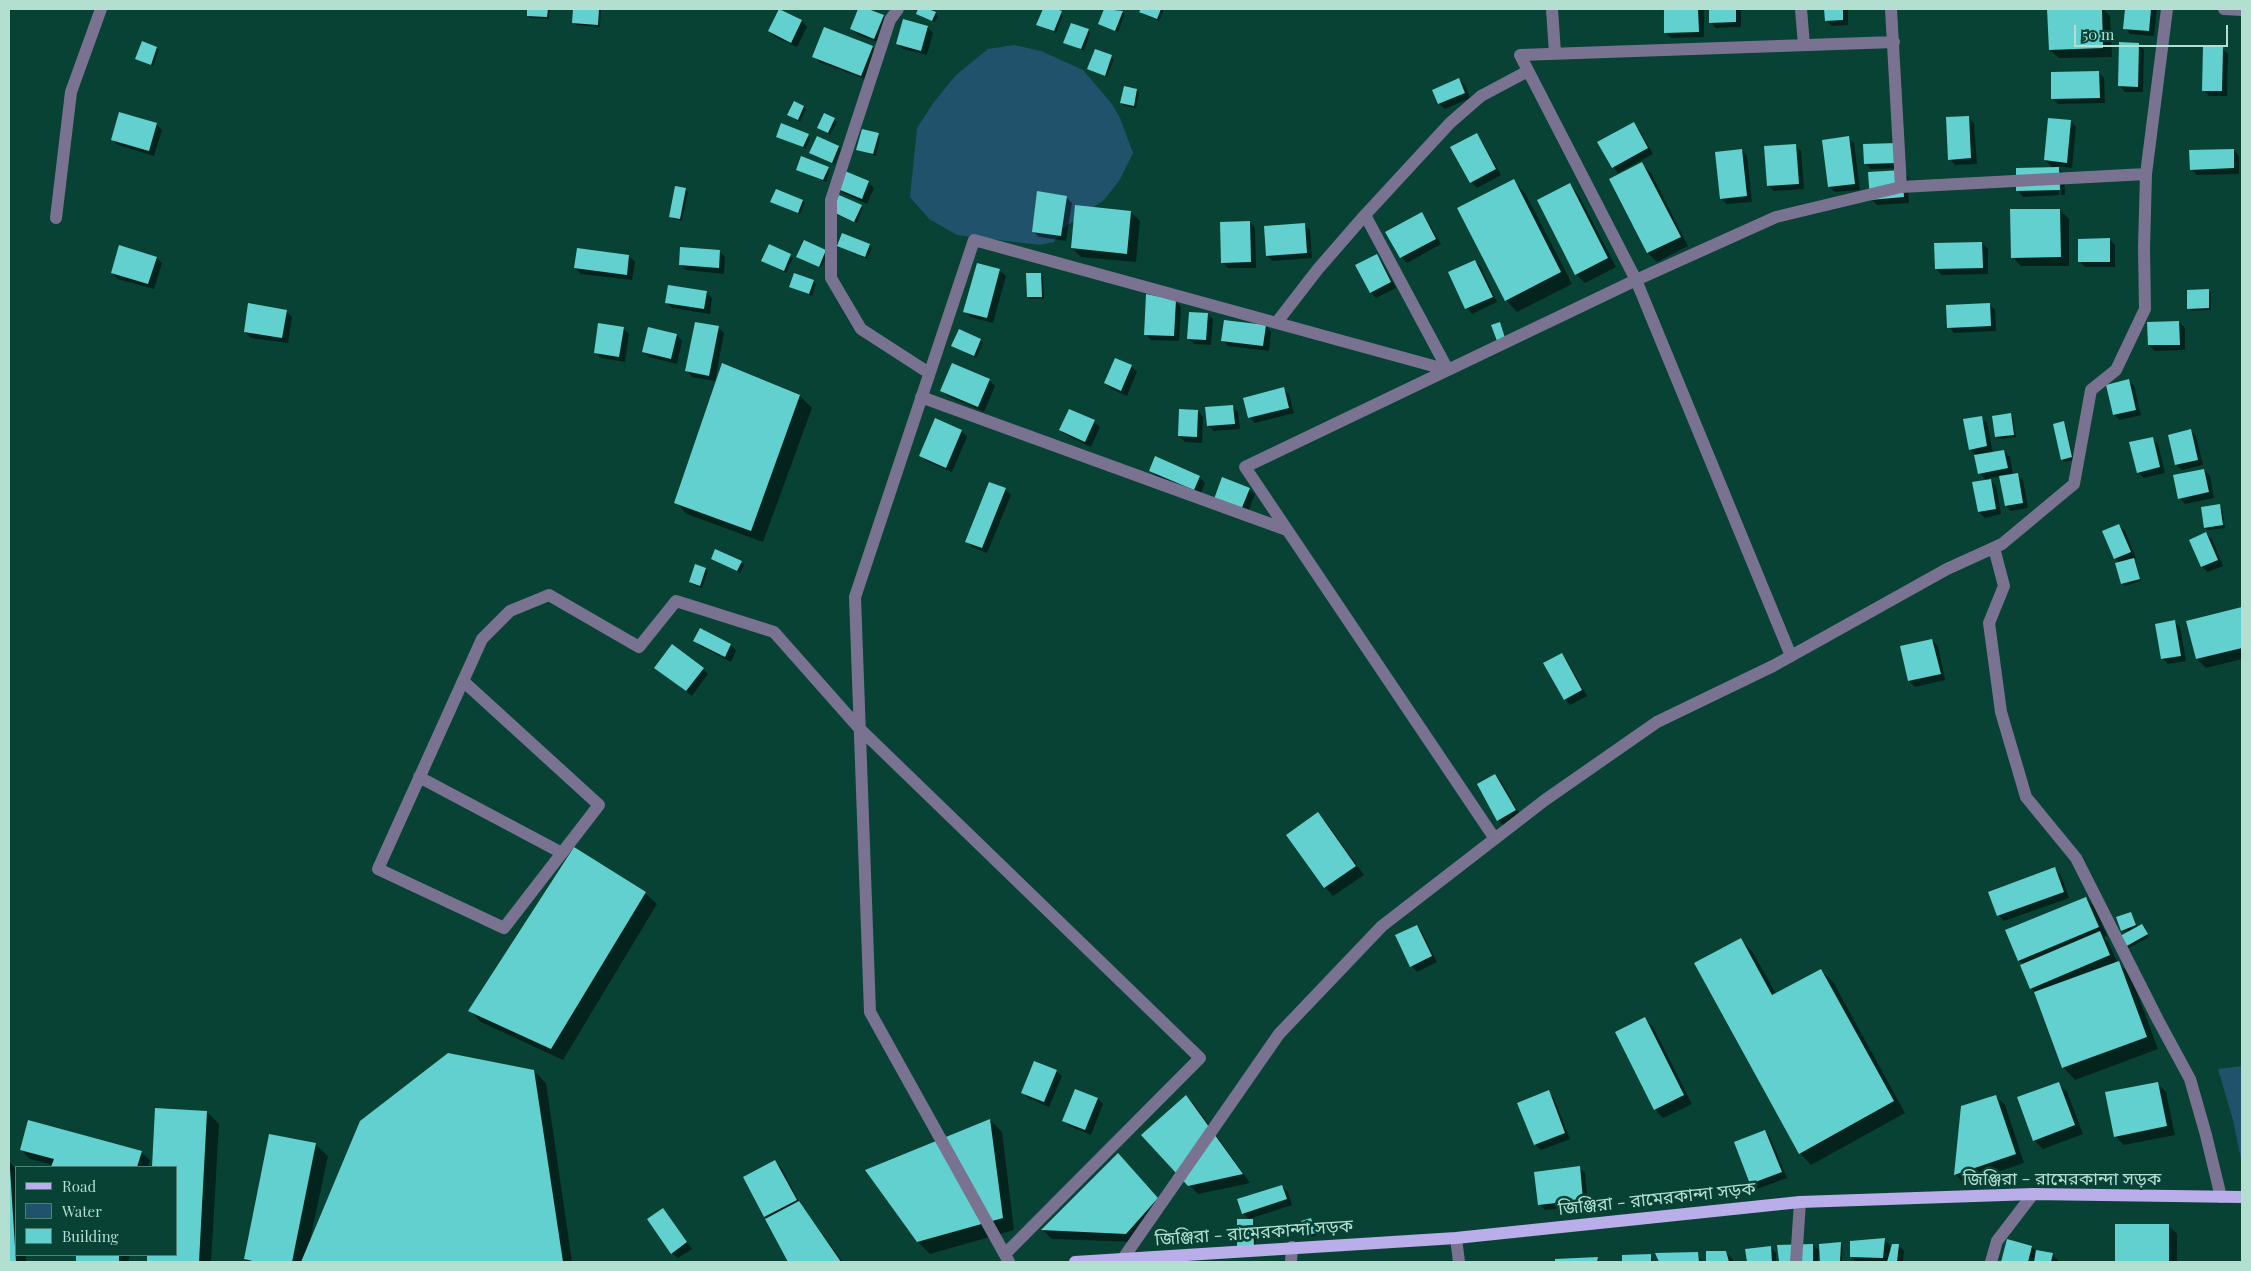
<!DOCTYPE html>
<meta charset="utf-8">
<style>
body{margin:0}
#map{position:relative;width:2251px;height:1271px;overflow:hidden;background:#084235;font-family:"Playfair Display",serif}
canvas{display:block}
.frame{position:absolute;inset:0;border:10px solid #b3dfd1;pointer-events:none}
.legend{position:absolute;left:15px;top:1166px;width:162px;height:90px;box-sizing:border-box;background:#084235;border:1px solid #4c8173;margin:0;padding:6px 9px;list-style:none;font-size:15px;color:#b3dfd1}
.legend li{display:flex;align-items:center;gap:10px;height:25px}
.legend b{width:25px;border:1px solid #4c8173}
.scale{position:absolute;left:2074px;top:25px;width:154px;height:22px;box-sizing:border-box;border:2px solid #b3dfd1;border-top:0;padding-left:6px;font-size:15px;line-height:18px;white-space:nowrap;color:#b3dfd1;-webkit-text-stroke:4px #084235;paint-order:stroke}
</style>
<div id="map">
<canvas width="2251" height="1271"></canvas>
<div class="frame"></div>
<ul class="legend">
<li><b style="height:6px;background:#b9adea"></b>Road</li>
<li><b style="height:14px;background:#20526b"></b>Water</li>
<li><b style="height:14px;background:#62d0ce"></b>Building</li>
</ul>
<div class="scale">50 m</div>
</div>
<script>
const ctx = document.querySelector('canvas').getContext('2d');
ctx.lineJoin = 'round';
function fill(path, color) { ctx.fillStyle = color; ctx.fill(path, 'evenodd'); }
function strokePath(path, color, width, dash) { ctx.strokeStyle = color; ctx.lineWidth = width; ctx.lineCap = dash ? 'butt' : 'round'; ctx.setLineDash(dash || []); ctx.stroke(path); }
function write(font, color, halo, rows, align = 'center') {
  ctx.font = font + ' "Playfair Display","Noto Sans Bengali",serif'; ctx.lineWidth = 5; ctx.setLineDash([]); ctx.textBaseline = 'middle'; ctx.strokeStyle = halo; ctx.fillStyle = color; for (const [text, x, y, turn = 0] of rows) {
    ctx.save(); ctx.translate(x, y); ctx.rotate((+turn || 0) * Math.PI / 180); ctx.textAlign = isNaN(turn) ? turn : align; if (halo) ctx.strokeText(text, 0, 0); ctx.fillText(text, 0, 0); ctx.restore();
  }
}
fill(new Path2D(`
 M1014,45L1041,51L1083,70L1112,104L1120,118L1133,153L1119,181L1104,200L1062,229L1054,242L1040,245L957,235L929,219L910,197L917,128L934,102L956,75L988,49Z
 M2242,1066V1164L2233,1120L2218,1069Z`), '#20526b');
fill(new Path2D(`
 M528,9H550L549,19L530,18L528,15Z
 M574,9H599L601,10L600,27L576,25L574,23Z
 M860,9L883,16L889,22L880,43L858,35L852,29Z
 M920,9L935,13L938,16L935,22L920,16L918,13Z
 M1044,9H1052L1063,15L1056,33L1038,24Z
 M1105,9H1114L1125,14L1118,32L1099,24Z
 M1142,9H1164L1159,21L1143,14L1141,12Z
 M1665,9H1704V37L1671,38L1666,33Z
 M1710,9H1741V27L1716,28L1710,22Z
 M1825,9H1848V25L1832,26L1826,20Z
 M2049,9H2103L2110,16L2112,57L2059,58L2050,50Z
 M2126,9H2157L2154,36L2130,34L2125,28Z
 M780,10L802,21L807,27L797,47L775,37L769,31Z
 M927,27L933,33L927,55L903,49L897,43Z
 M1088,30L1090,33L1084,51L1065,42Z
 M2138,44L2144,50L2143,92H2125L2120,86Z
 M872,47L878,53L867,80L819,62L814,56Z
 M157,48L159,50L153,66L137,59Z
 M2222,48L2228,54L2227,96H2209L2204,90Z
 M1096,50L1114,59L1107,77L1088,69Z
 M2098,72L2104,78L2105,103L2058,104L2053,99Z
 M1459,80L1465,85L1470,98L1445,109L1439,104L1433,91Z
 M1137,90L1139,93L1136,108L1124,106L1121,103Z
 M795,102L806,109L800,122L789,115Z
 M1968,117L1974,123L1977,164L1955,165L1950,159Z
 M834,119L837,122L830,135L819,128Z
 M2071,121L2076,127L2072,168L2057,166L2064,174L2065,195H2061L2060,172H2058L2059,195L2023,197L2018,191L2053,168L2045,160Z
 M156,124L162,130L154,156L118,145L112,139Z
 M1633,124L1639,129L1653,154L1618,173L1613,167Z
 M878,134L880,137L876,156L858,150Z
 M808,135L810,138L806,149L777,136Z
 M1477,135L1482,141L1501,175L1477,188L1471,182Z
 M818,137L841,149L835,164L813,155Z
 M1848,138L1854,143L1860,190L1835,192L1829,187Z
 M1795,145L1801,151L1804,189L1774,191L1768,186Z
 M1742,150L1747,156L1752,202L1727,204L1721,199Z
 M1903,150L1904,168L1871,169L1865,163Z
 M2234,150L2239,156V174L2197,175L2191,169Z
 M1642,164L1651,173L1688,246L1657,262L1648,253L1611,180Z
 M828,168L830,171L826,182L797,169Z
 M1902,171L1908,177L1909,203L1877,205L1871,199Z
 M1513,181L1525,193L1572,284L1517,312L1506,300Z
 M868,182L874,188L867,204L845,194L839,188Z
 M1570,185L1578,194L1616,267L1585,283L1576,274Z
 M685,189L688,192L682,221L673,219L671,216Z
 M1066,197L1072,203L1066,241L1039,237L1033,231Z
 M803,201L805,203L800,214L772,202Z
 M861,206L863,208L857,223L835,214Z
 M2060,210L2069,219V266H2021L2012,257Z
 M1131,212L1140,221L1136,262L1081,257L1072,248Z
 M1422,214L1427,220L1441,244L1407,263L1401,257Z
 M1250,222L1255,228L1256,268H1228L1222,262Z
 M1304,225L1310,230L1312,258L1273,261L1267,256Z
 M2109,239L2115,245V267H2085L2080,262Z
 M804,241L828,253L821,268L800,259Z
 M1982,243L1988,249V274L1942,275L1936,269Z
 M869,245L872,248L867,259L839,246Z
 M769,246L793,258L786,273L763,261Z
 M720,252L725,257L724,274L686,270L680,265Z
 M629,256L635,262L632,280L581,274L575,268Z
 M1376,256L1382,262L1396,288L1376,298L1371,292Z
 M156,258L162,263L154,289L118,279L112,273Z
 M1475,261L1481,267L1497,302L1472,314L1467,308L1450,273Z
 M978,264L1000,271L1006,276L993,323L970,317L965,311Z
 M1041,274L1043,277L1044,299H1030L1028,296Z
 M813,281L816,284L812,296L791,287Z
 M2208,290L2211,293V310L2191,311L2189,308Z
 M707,293L712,298L710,314L672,308L667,303Z
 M1175,301L1181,307L1179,341L1151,340L1145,334Z
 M1989,304L1995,310L1996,331L1954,333L1949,327Z
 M286,311L292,317L288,343L251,338L245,332Z
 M1207,314L1213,319L1211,345L1194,344L1188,339Z
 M2179,322L2185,328V350L2155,351L2149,345Z
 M1266,326L1271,332L1269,351L1228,346L1223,340Z
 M623,328L629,334L625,362L601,358L595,352Z
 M719,328L724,333L715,381L692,377L687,371Z
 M677,335L682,341L677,364L649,357L643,352Z
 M980,340L983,343L976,358L953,346Z
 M1115,360L1132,367L1137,372L1127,396L1111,389L1105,383Z
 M989,380L995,386L984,412L947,396L942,391Z
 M2129,381L2134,386L2141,415L2120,420L2114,415Z
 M1283,389L1289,394L1294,413L1255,423L1249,417Z
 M800,396L812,408L763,542L687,514L676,503Z
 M1232,406L1238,412L1240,429L1214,431L1208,426Z
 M1069,410L1094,422L1100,427L1091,447L1066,435L1060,430Z
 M1198,411L1203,417L1202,443L1185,442L1179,436Z
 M2010,415L2013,417L2016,437L1999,439L1996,437Z
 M1981,417L1987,423L1993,453L2004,451L2010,457L2013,475L2017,474L2023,480L2028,508L2011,511L2006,506L2000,476L1989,478L1996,486L2001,514L1985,518L1979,512L1987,481L1979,473L1977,456L1970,449Z
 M935,420L962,431L967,437L952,472L926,461L920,455Z
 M2064,422L2066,425L2074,460L2064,462L2062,459Z
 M2191,431L2196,436L2203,465L2182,470L2176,465Z
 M2152,438L2158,444L2165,473L2144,478L2138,472Z
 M1151,470L1199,477L1205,483L1200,495L1156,476Z
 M2204,470L2210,476L2214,498L2185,504L2180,498Z
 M1005,489L1011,495L987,553L972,547L967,541Z
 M1249,489L1255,494L1247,515L1221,505Z
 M2219,505L2222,508L2225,528L2208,530L2205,528L2202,508Z
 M2119,525L2125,531L2136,558L2133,559L2136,562L2141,581L2125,586L2122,583L2120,563L2115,558Z
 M2206,534L2212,539L2223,566L2208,572L2202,567L2191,540Z
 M712,559L741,562L744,565L740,573Z
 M705,569L708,571L702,588L693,585L691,582Z
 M2242,608V659L2206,668L2197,659L2187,622Z
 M2174,621L2180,627L2186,661L2168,664L2163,659L2156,625Z
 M701,630L731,645L736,651L731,662L700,646L695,640Z
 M1932,640L1938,646L1945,680L1915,687L1909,681L1902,647Z
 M1562,654L1567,660L1587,696L1570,705L1565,699Z
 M703,669L708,674L692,696L662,673Z
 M1495,775L1501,781L1521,816L1504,826L1498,820Z
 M1318,814L1327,823L1364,875L1333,896L1325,887Z
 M2055,869L2061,875L2069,898L2004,921L1998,915Z
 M645,893L657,904L563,1060L481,1022L470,1011Z
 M2086,898L2095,907L2107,936L2104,937L2108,942L2118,963L2130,974L2158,1049L2075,1080L2064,1068L2035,992L2031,988L2024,965L2019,960Z
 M2131,913L2138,928H2144L2149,937L2129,948L2126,946L2131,931L2124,932L2122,930Z
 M1417,926L1422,932L1437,962L1417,972L1412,966Z
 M1741,940L1752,951L1776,994L1821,970L1833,982L1905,1113L1811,1165L1800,1153Z
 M1645,1019L1653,1027L1692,1104L1663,1118L1655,1109Z
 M534,1071L546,1083L572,1262H248L245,1259L270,1135L316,1145L328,1156L310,1240Z
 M1056,1071L1062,1076L1049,1107L1028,1098L1023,1093Z
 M2058,1083L2067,1092L2083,1134L2043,1149L2034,1140Z
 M2157,1083L2166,1092L2175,1135L2124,1145L2115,1136Z
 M1548,1092L1554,1098L1570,1139L1541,1150L1535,1144Z
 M1186,1096L1195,1105L1250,1183L1198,1194L1189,1185Z
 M1996,1096L2005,1105L2024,1163L1964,1183L1955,1174Z
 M1098,1099L1103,1104L1091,1135L1069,1126L1064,1121Z
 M157,1109L207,1112L219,1124L211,1262H148V1255H176V1167H153Z
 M990,1120L1002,1132L1014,1230L930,1254L918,1242L867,1170Z
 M1765,1131L1770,1137L1787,1178L1757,1189L1751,1183Z
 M21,1150L141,1152L150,1160L148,1167H53V1165L30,1159Z
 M1118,1154L1166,1208L1135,1242L1052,1239L1043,1230Z
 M9,1161L16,1169V1255H26V1262H9Z
 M775,1162L781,1167L801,1205L843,1262H790L744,1178Z
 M1579,1168L1585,1173L1588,1205L1545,1210L1539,1204Z
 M1282,1187L1288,1192L1292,1205L1249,1219L1243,1213Z
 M663,1209L692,1249L678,1258L672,1253Z
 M1311,1219L1317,1235L1308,1238L1306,1235Z
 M1252,1220L1255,1223L1256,1249L1241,1250Z
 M2116,1225H2168L2177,1234V1262H2116Z
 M1885,1240L1890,1245V1252L1899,1245L1904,1251L1903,1262H1856L1851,1257Z
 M2008,1241L2032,1247L2036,1251L2052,1254L2058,1260L2057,1262H2002Z
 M1841,1243L1843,1246L1842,1262H1821V1245Z
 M1813,1245L1819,1250L1818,1262H1782L1780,1261Z
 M1770,1247L1776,1253V1262H1749L1746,1250Z
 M1707,1252H1726L1735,1262H1707Z
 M1657,1254H1697L1703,1262H1660Z
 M78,1255H130L128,1262H77Z
 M1623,1256H1651L1653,1262H1623Z
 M1597,1258L1601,1262H1556V1261Z`), '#0007');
fill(new Path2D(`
 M527,9H548L547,17L527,16Z
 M573,9H599L598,25L572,23Z
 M779,9L802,20L791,43L768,31Z
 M858,9H868L884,15L874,39L850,29Z
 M918,9H928L936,12L932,21L916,14Z
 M1043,9H1056L1062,11L1054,31L1036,25Z
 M1104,9L1123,11L1115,31L1098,24Z
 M1141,9H1161L1157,19L1139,12Z
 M1664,9H1698L1699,32L1664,33Z
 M1709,9H1736V22L1709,23Z
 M1824,9H1843V20L1825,21Z
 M2047,9H2102L2103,48L2049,50Z
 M2125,9H2151L2149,31L2123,29Z
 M903,19L928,26L921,51L896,44Z
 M1071,23L1089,29L1081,49L1063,43Z
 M824,27L873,46L861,76L812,57Z
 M142,41L157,47L151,65L135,59Z
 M2119,42L2139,43L2138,87L2118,86Z
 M2203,46L2223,47L2222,91H2202Z
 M1095,49L1112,55L1105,76L1087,69Z
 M2099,71L2100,98L2051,99V72Z
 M1459,78L1465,93L1438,104L1432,90Z
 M1124,86L1137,89L1134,106L1120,103Z
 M794,101L804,106L798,120L787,115Z
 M119,112L157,123L149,151L111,140Z
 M824,113L835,118L828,133L817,128Z
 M1969,116L1971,158L1948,160L1946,117Z
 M2048,118L2071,120L2067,163L2044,160Z
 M1634,122L1648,148L1612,168L1597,142Z
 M781,123L809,134L803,147L776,137Z
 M862,129L879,133L873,154L856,150Z
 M1477,133L1496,169L1470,183L1450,147Z
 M817,136L839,146L832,163L809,153Z
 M1849,136L1855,184L1828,187L1822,140Z
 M1898,143V163L1864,164L1863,144Z
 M1796,144L1799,184L1767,186L1764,146Z
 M1742,149L1747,196L1720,199L1715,152Z
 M2234,149V168L2190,170L2189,150Z
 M801,156L829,167L823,180L796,170Z
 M1642,162L1681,237L1647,253L1609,179Z
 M2059,167L2060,190L2016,191V168Z
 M1902,170L1904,197L1870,200L1868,172Z
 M845,171L869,181L862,199L838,189Z
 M1514,179L1561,272L1505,301L1457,208Z
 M1570,183L1608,258L1575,275L1537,200Z
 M675,186L686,188L680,219L669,217Z
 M776,189L803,200L798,213L770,202Z
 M1037,191L1067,196L1061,236L1032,232Z
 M839,195L862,205L854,222L831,211Z
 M1075,205L1131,211L1127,254L1071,248Z
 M2010,209H2060L2061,257L2011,258Z
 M1422,212L1436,239L1400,258L1385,232Z
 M1250,221L1251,262L1221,263L1220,222Z
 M1305,223L1307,253L1266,256L1264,226Z
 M842,233L870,244L865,257L837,246Z
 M2110,238V262H2078V239Z
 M804,240L826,250L819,267L796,257Z
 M1982,242L1983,268L1935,269L1934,243Z
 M769,244L791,254L784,271L761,261Z
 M119,245L157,257L148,284L111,273Z
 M680,247L720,250L719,268L679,265Z
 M577,248L629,255L627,275L574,268Z
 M1377,254L1391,282L1370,293L1355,265Z
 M1475,260L1493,297L1465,309L1448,272Z
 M977,263L1000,269L987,318L963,312Z
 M794,273L814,280L809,294L789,287Z
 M1026,273H1041L1042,297H1027Z
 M668,285L707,291L704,309L665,303Z
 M2209,289V308L2187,309V290Z
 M1146,294L1176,300L1174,336L1144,335Z
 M248,303L287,310L282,338L244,332Z
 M1990,303L1991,326L1947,328L1946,305Z
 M1189,312L1208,313L1206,340L1187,339Z
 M1224,320L1266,325L1263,346L1221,341Z
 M2179,321L2180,345H2148L2147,322Z
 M695,322L719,326L709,376L685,371Z
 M1500,322L1505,338L1497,341L1491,325Z
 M598,323L624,327L619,357L594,353Z
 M648,327L677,334L671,359L642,352Z
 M959,329L981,339L974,356L951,346Z
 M1115,358L1132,365L1121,391L1104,383Z
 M722,363L800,395L751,531L674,503Z
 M952,363L990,379L978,407L940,391Z
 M2129,379L2136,410L2113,415L2106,385Z
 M1284,387L1289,408L1248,418L1243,398Z
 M1233,405L1235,424L1207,426L1205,407Z
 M1069,409L1095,420L1085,442L1059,430Z
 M1179,409L1198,410L1197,437L1178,436Z
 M2011,413L2014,435L1995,437L1992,416Z
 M1982,416L1987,446L1969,450L1963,419Z
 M935,418L962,430L946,468L919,456Z
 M2064,421L2072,457L2061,460L2053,424Z
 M2191,429L2198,460L2175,465L2168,435Z
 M2153,437L2160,467L2137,473L2129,442Z
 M2004,450L2008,468L1978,474L1974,455Z
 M1155,456L1200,476L1194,490L1149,471Z
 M2204,469L2209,492L2178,499L2173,475Z
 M2018,473L2023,503L2005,506L1999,476Z
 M1222,477L1250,488L1241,510L1214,499Z
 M1991,479L1996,509L1978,512L1972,482Z
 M989,482L1006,488L982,548L965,542Z
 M2220,504L2223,525L2204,528L2201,507Z
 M2119,524L2131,552L2114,559L2102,531Z
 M2206,532L2218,560L2201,567L2189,540Z
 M715,549L742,561L737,571L711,559Z
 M2134,558L2140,579L2121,584L2115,563Z
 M695,564L706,568L700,586L689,582Z
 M2242,607V648L2196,659L2186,621Z
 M2175,620L2181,656L2161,659L2155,624Z
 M700,628L731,644L725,657L693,641Z
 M1932,639L1941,674L1908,681L1900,646Z
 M672,644L704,668L686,691L654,668Z
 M1562,653L1582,690L1564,700L1543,663Z
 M1495,774L1516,810L1497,821L1477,784Z
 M1318,812L1356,866L1324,888L1286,835Z
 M574,847L646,892L551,1049L468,1011Z
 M2055,867L2064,892L1997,916L1988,892Z
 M2086,897L2099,927L2018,961L2005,930Z
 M2131,912L2136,925L2121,931L2116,917Z
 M2142,924L2148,934L2125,947L2120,936Z
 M1417,925L1432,956L1410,967L1395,935Z
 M2100,931L2110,955L2030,989L2020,965Z
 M1741,938L1772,995L1821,969L1894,1101L1799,1154L1694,963Z
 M2119,961L2147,1037L2062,1068L2034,992Z
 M1645,1017L1684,1095L1654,1110L1615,1032Z
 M448,1053L534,1070L563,1262H301L360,1121Z
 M1034,1061L1057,1070L1044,1102L1021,1093Z
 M2059,1082L2075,1125L2033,1141L2017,1097Z
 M2158,1082L2167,1126L2114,1137L2105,1092Z
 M1075,1089L1098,1098L1085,1130L1062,1121Z
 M1549,1090L1565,1133L1534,1145L1517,1103Z
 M1186,1095L1243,1174L1188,1186L1141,1135Z
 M1996,1095L2016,1154L1954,1175L1961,1106Z
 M155,1108L207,1111L199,1262H147V1255H176V1167H152Z
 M990,1119L1003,1218L917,1242L865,1170Z
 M28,1120L142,1151L137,1167H51L54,1159L20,1150Z
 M1765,1130L1782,1172L1750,1184L1734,1142Z
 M269,1134L316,1143L292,1262H257L244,1259Z
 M1118,1153L1158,1198L1126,1234L1041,1230Z
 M775,1160L797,1200L764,1217L743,1177Z
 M1580,1166L1583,1200L1538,1205L1534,1172Z
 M9,1169H10L16,1262H9Z
 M1282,1185L1287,1199L1242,1214L1237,1199Z
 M799,1201L841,1262H788L765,1219Z
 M663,1208L687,1242L671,1254L647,1219Z
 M1311,1218L1316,1233L1305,1236L1301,1221Z
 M1237,1219H1253L1254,1247L1237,1248Z
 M2115,1224H2169V1262H2115Z
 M1885,1238L1883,1258L1850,1257V1241Z
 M2007,1239L2032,1246L2028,1262H2001Z
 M1841,1242L1840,1262H1820L1819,1244Z
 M1813,1244V1262L1779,1261L1777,1245Z
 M1892,1244H1899L1897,1262H1887Z
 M1771,1246L1772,1262H1747L1745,1249Z
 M2036,1250L2053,1253L2051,1262H2034Z
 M1706,1251H1726L1729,1262H1706Z
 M1698,1252L1699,1262H1659L1655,1253Z
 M1651,1254V1262H1622V1255Z
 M76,1255H119V1262H76Z
 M1598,1257L1597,1262H1555V1259Z`), '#62d0ce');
strokePath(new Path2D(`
 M898,9L890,20L831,200V278L861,329L929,373
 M1552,9L1555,53
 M1801,9L1804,45
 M1891,9L1901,187
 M2224,9L2242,10
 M56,218L71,92L101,9
 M1277,322L1318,269L1365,215
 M1448,370L1365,215L1450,123L1481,96L1528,71
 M921,397L1287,530
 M1994,548L2004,586L1989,623L2001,712L2026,797L2076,858L2158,1020L2190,1079L2206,1135L2221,1197
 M1791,656L1636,280L1520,55L1894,42
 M463,681L599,805L504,928L378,869L482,639L510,611L549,595L639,647L676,601L774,632L859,728L1200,1058L1005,1254
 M419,777L562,853
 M1495,839L1245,467L1636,280L1776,217L1901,187L2146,174L2167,9
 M1456,1238L1459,1262
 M1122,1260L1279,1034L1382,926L1545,800L1657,722L1773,666L1947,569L2002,544L2074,484L2091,390L2116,370L2145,309L2144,248L2146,174
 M1009,1262L870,1012L855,597L974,240L1448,370
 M1291,1262L1292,1247
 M1796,1262L1800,1202
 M1991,1262L1997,1241L2033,1194`), '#797391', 12);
strokePath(new Path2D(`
 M1075,1262L1456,1238L1800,1202L2033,1194L2242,1197`), '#b9adea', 12);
write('18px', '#b3dfd1', '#084235', [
 ["জিঞ্জিরা - রামেরকান্দা সড়ক",2062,1179],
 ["জিঞ্জিরা - রামেরকান্দা সড়ক",1657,1199,-6],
 ["জিঞ্জিরা - রামেরকান্দা সড়ক",1254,1233,-4]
]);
</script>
